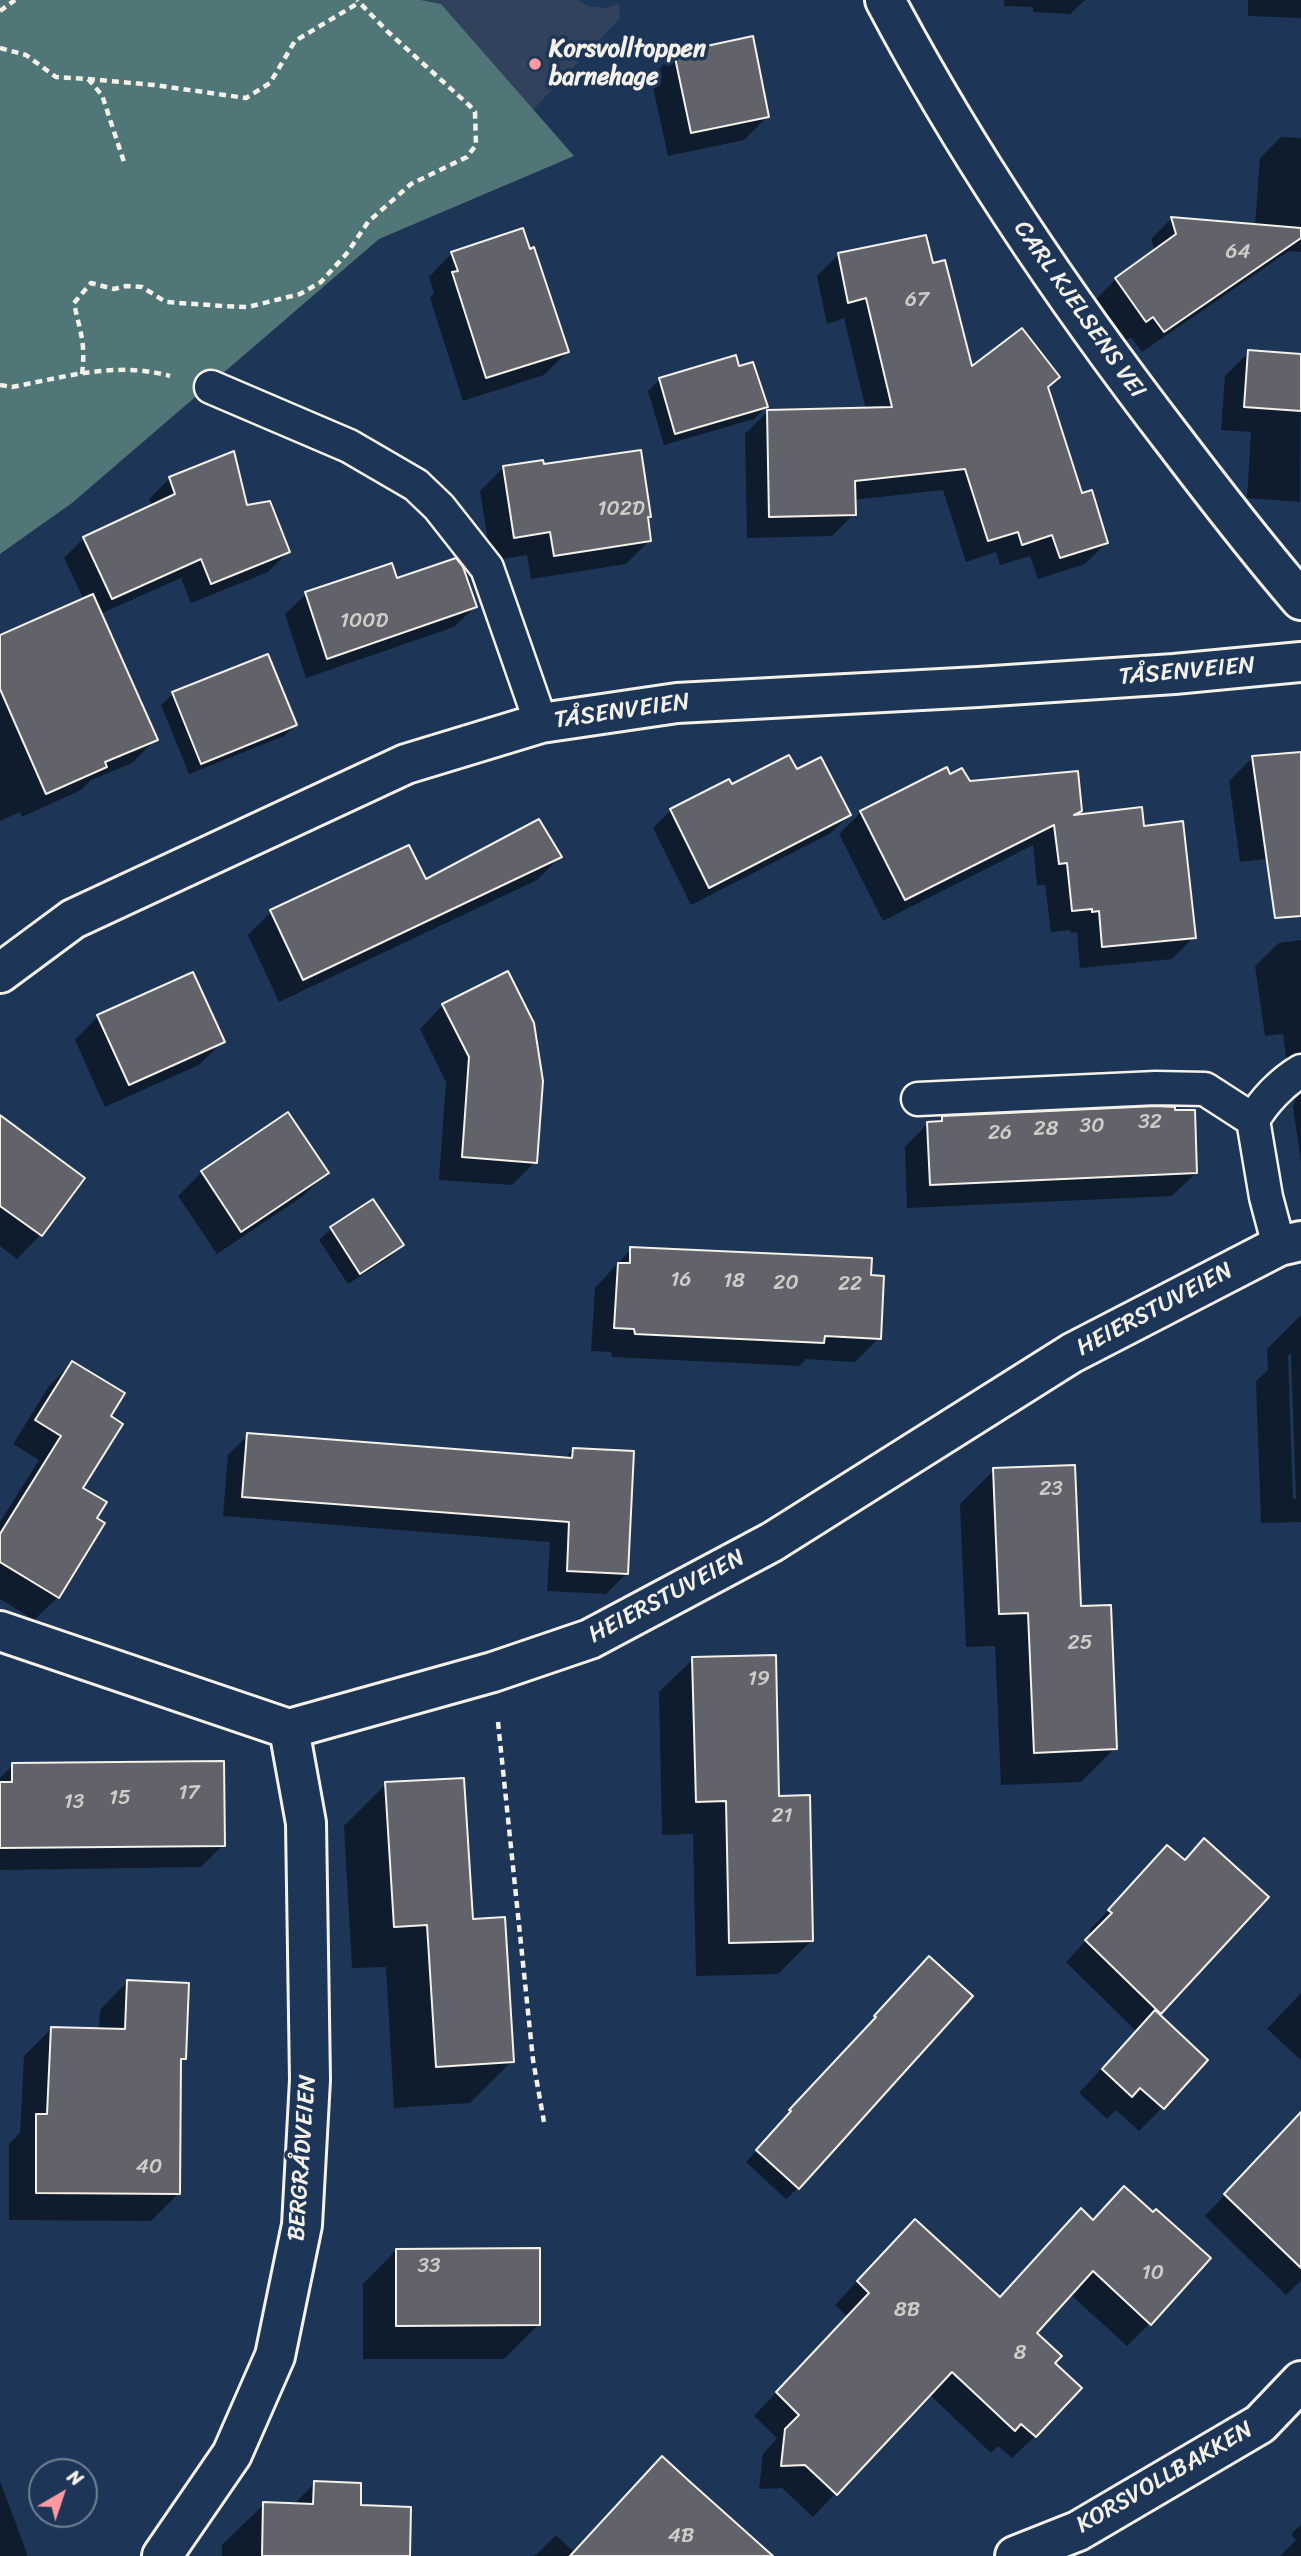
<!DOCTYPE html>
<meta charset="utf-8">
<style>
body{margin:0}
#map{position:relative;width:1301px;height:2556px;overflow:hidden;background:#1d3557;font-family:Sriracha,sans-serif}
canvas{display:block}
.north{position:absolute;left:28px;top:2458px;width:70px;height:70px;box-sizing:border-box;background:#1d3557;border:2px solid #738091;border-radius:50%;rotate:39deg;font-size:19px;font-weight:700;line-height:28px;text-align:center;color:#f4f1e8}
.north::after{content:'';display:block;margin:auto;width:24px;height:32px;background:#ff9aa2;clip-path:polygon(50% 0,100% 100%,50% 72%,0 100%)}
</style>
<div id="map">
<canvas width="1301" height="2556"></canvas>
<div class="north">N</div>
</div>
<script>
const ctx = document.querySelector('canvas').getContext('2d');
ctx.lineJoin = 'round';
function fill(path, color) { ctx.fillStyle = color; ctx.fill(path, 'evenodd'); }
function strokePath(path, color, width, dash) { ctx.strokeStyle = color; ctx.lineWidth = width; ctx.lineCap = dash ? 'butt' : 'round'; ctx.setLineDash(dash || []); ctx.stroke(path); }
function write(font, color, halo, rows, align = 'center') {
  ctx.font = font + ' Sriracha,sans-serif'; ctx.lineWidth = 7; ctx.setLineDash([]); ctx.textBaseline = 'middle'; ctx.strokeStyle = halo; ctx.fillStyle = color; for (const [text, x, y, turn = 0] of rows) {
    ctx.save(); ctx.translate(x, y); ctx.rotate((+turn || 0) * Math.PI / 180); ctx.textAlign = isNaN(turn) ? turn : align; if (halo) ctx.strokeText(text, 0, 0); ctx.fillText(text, 0, 0); ctx.restore();
  }
}
fill(new Path2D(`
 M421,0H578L588,6L604,8L619,4L620,18L533,110L441,4Z`), '#32425d');
fill(new Path2D(`
 M0,0H421L441,4L574,156L379,239L72,503L0,554Z`), '#507678');
fill(new Path2D(`
 M1004,0H1085L1070,14L1033,12V7L1004,6Z
 M1248,0H1301V18L1248,16Z
 M674,54L767,117L744,140L668,156L651,78Z
 M1281,137L1301,138V252L1289,251L1142,352L1131,337L1124,342L1095,300L1116,279L1155,251L1151,239L1172,218L1255,226L1260,158Z
 M452,253L567,352L544,375L463,401L430,298L434,293L429,277Z
 M839,254L931,265L971,369L1058,377L1047,388L1081,495L1106,543L1085,564L1038,579L1030,556L1000,565L996,552L966,562L943,490L853,500L854,514L832,536L747,538L745,434L767,412L866,410L844,318L827,324L817,276Z
 M1249,352L1301,356L1300,502L1247,498L1251,432L1221,430L1225,376Z
 M738,368L766,407L754,419L664,445L648,391L660,379Z
 M504,467L649,516L646,519L649,541L626,564L531,579L527,555L491,561L480,491Z
 M170,478L246,507L288,552L268,572L191,603L181,578L100,614L156,739L132,763L91,780L81,790L22,817L20,812L0,821V637L84,600L64,558L84,538L152,506L149,499Z
 M396,581L475,607L454,627L306,678L285,614L306,594Z
 M267,656L295,725L284,736L189,774L161,705L173,694Z
 M1301,754V898L1266,859L1240,862L1229,781L1252,758Z
 M796,772L849,815L831,833L691,905L653,828L671,810L731,787Z
 M949,776L969,783L1080,811L1073,817L1142,827L1194,937L1172,959L1080,968L1077,932L1071,933L1070,930L1051,932L1045,885H1037L1033,845L883,921L839,834L861,812Z
 M560,857L537,880L279,1002L248,935L271,912Z
 M1301,940V1163L1293,1106L1297,1094L1289,1081L1283,1034L1265,1036L1255,966L1279,943Z
 M443,1005L535,1162L512,1185L439,1180L446,1082L420,1029Z
 M98,1016L223,1041L199,1065L105,1107L75,1040Z
 M288,1114L326,1173L303,1196L217,1254L178,1196L202,1172Z
 M0,1117L83,1178L40,1235L17,1259L0,1246Z
 M943,1118L1196,1173L1172,1196L907,1208L905,1147L928,1123H938Z
 M373,1201L401,1245L390,1257L348,1284L319,1240L331,1229Z
 M631,1249L869,1277L879,1338L855,1362L806,1359L799,1366L612,1357L611,1352L591,1351L595,1288Z
 M1301,1315V1522L1261,1523L1256,1381L1268,1370L1267,1349ZM1291,1353L1296,1499H1293L1288,1356Z
 M72,1363L108,1417L81,1488L58,1597L34,1620L0,1599V1522L39,1460L13,1444L49,1386Z
 M248,1435L564,1459L573,1449L626,1574L606,1594L547,1591L550,1542L223,1516L228,1455Z
 M994,1470L1079,1608L1115,1748L1081,1782L1001,1785L995,1646L966,1647L960,1504Z
 M693,1659L777,1798L812,1940L778,1974L696,1976L693,1834L662,1835L659,1692Z
 M13,1765L223,1845L201,1867L0,1870V1778Z
 M386,1784L471,1921L512,2061L470,2103L394,2108L386,1967L352,1968L344,1826Z
 M1184,1862L1267,1897L1158,2015L1162,2108L1139,2131L1116,2110L1107,2119L1079,2093L1136,2031L1066,1962L1092,1934L1089,1931L1147,1868Z
 M917,1970L798,2188L786,2199L746,2162L781,2124L779,2122L866,2030L864,2029Z
 M127,1982L185,2058L179,2064L178,2194L151,2221L9,2220V2144L20,2133L24,2056L52,2028L99,2030L100,2010Z
 M1301,1993V2060L1267,2029Z
 M1301,2144V2280L1286,2295L1205,2216L1266,2151Z
 M1081,2210L1150,2323L1127,2346L1070,2294L1035,2333V2436L1012,2458L998,2446L991,2453L929,2394L813,2517L782,2488L759,2489L763,2454L777,2438L754,2416L848,2317L835,2305L892,2244L999,2299Z
 M396,2250L538,2325L504,2359H363V2284Z
 M0,2481L28,2556H0Z
 M315,2483L359,2506L376,2556H222V2545L264,2504L293,2505Z
 M1301,2525V2556H1280L1296,2540L1291,2534Z
 M556,2535L578,2556H533L537,2554Z`), '#0007');
const building = new Path2D(`
 M753,36L769,117L691,133L674,53Z
 M1171,217L1301,228V238L1164,332L1153,317L1146,322L1115,278L1176,234Z
 M523,228L530,249L534,247L569,352L486,378L452,272L458,271L451,252Z
 M926,235L933,263L945,260L972,366L1022,328L1060,377L1048,387L1082,493L1092,490L1108,543L1060,558L1052,535L1022,545L1018,532L988,541L965,469L855,481L856,515L769,517L767,410L892,407L866,298L848,303L838,253Z
 M1248,350L1301,354V411L1244,407Z
 M736,355L739,366L753,362L768,407L675,434L659,378Z
 M641,450L651,517H648L651,541L554,556L550,532L514,538L503,466L543,460L544,464Z
 M234,451L247,505L270,501L290,552L211,584L201,559L112,599L83,537L175,494L169,477Z
 M456,558L463,567L477,607L327,659L305,592L392,563L397,578Z
 M93,594L158,740L105,762L107,767L46,794L0,689V635Z
 M268,654L297,725L201,764L172,692Z
 M1301,752V916L1275,918L1252,756Z
 M789,755L797,769L821,757L851,815L709,888L670,809L729,779L732,784Z
 M947,767L950,774L962,768L970,781L1078,771L1082,811L1074,815L1142,807L1144,826L1183,821L1196,938L1102,947L1099,911L1092,912V909L1072,911L1067,863L1059,864L1054,825L905,900L860,811Z
 M539,819L562,857L303,980L270,910L409,845L426,879Z
 M508,971L534,1023L543,1081L537,1163L462,1157L469,1057L442,1004Z
 M193,972L225,1042L129,1085L97,1015Z
 M1156,1106L1175,1107V1110H1195L1197,1173L930,1185L927,1122L942,1121V1116Z
 M288,1112L329,1173L241,1232L201,1171Z
 M0,1115L85,1178L42,1236L0,1206Z
 M373,1199L404,1245L360,1274L330,1227Z
 M630,1247L872,1258L871,1275L884,1276L881,1339L825,1336L824,1343L635,1334L634,1329L614,1328L618,1263H630Z
 M72,1361L125,1393L111,1416L123,1424L83,1488L107,1502L97,1518L105,1523L59,1598L0,1562V1534L61,1436L35,1420Z
 M247,1433L572,1458L573,1448L634,1451L628,1574L567,1571L569,1522L242,1497Z
 M1075,1465L1081,1606L1111,1605L1117,1749L1034,1753L1028,1613L999,1614L993,1468Z
 M776,1655L779,1796L810,1795L813,1941L729,1943L726,1801L696,1802L692,1657Z
 M224,1761L225,1846L0,1848V1782H12V1763Z
 M464,1778L473,1919L505,1917L514,2062L436,2067L427,1925L394,1927L385,1782Z
 M1204,1838L1269,1897L1161,2014L1085,1940L1112,1913L1108,1910L1167,1845L1185,1860Z
 M929,1956L973,1996L799,2189L756,2150L791,2111L789,2110L876,2017L874,2016Z
 M127,1980L189,1983L186,2059H181L180,2194L36,2193V2114H47L51,2027L125,2029Z
 M1155,2010L1208,2060L1164,2109L1140,2088L1132,2097L1102,2069Z
 M1301,2112V2268L1224,2194Z
 M1124,2186L1153,2212L1156,2209L1211,2258L1151,2325L1093,2271L1037,2333L1062,2356L1055,2363L1082,2388L1036,2437L1021,2424L1015,2431L952,2372L837,2495L805,2465L781,2466L785,2429L799,2415L776,2392L869,2293L857,2281L915,2219L1000,2297L1081,2208L1093,2220Z
 M540,2248V2325L396,2326V2249Z
 M662,2456L688,2480L773,2556H570Z
 M314,2481L361,2483V2505L411,2507L410,2556H262L263,2502L313,2504Z`);
fill(building, '#62626b');
strokePath(building, '#f4f1e8', 2);
const service = new Path2D(`
 M211,387L349,446L416,485L439,507L487,568L541,723
 M918,1099L1156,1088L1205,1089L1253,1120
 M1279,1246L1266,1197L1253,1120C1264,1101 1282,1082 1301,1071`);
const minor = new Path2D(`
 M0,973L73,919L406,764L541,723L677,703L978,687L1174,674L1301,662
 M0,1631L289,1729L493,1672L590,1639L772,1542L1072,1353L1279,1246L1301,1241
 M162,2556L232,2454L275,2356L302,2225L310,2080L306,1823L289,1729
 M1015,2556L1078,2531L1260,2424L1301,2381`);
const secondary = new Path2D(`
 M885,0C968,157 1067,302 1175,442C1216,496 1257,549 1301,600`);
strokePath(service, '#f4f1e8', 37);
strokePath(minor, '#f4f1e8', 44);
strokePath(secondary, '#f4f1e8', 44);
strokePath(new Path2D(`
 M0,11L15,0
 M0,48L26,55L56,77L88,79L102,95L124,162
 M88,79L154,85L246,98L270,83L295,41L360,2
 M82,374C86,343 80,332 74,303L91,283L114,289L126,286L142,287L166,302L224,306L248,307L300,294L321,282L348,252L368,222L411,184L467,157L476,145L475,112L470,106L387,31L357,0
 M0,385L12,387C65,377 116,361 170,376
 M498,1722L533,2060L544,2122`), '#f4f1e8', 4.5, [7, 5]);
strokePath(service, '#1d3557', 32);
strokePath(minor, '#1d3557', 38);
strokePath(secondary, '#1d3557', 38);
for (const [x, y, r, color] of [
 [535,64,7,"#ff9aa2"]
]) { const dot = new Path2D(); dot.arc(x, y, r, 0, 2 * Math.PI); ctx.fillStyle = color; ctx.fill(dot); strokePath(dot, '#1d3557', 2.5); }
write('21px', '#d0cdc9', null, [
 ["64",1238,253],
 ["67",917,301],
 ["102D",621,510],
 ["100D",364,622],
 ["32",1150,1123],
 ["30",1092,1127],
 ["28",1046,1130],
 ["26",1000,1134],
 ["16",681,1281],
 ["18",734,1282],
 ["20",786,1284],
 ["22",850,1285],
 ["23",1051,1490],
 ["25",1080,1644],
 ["19",759,1680],
 ["17",189,1794],
 ["15",120,1799],
 ["13",74,1803],
 ["21",782,1817],
 ["40",149,2168],
 ["33",429,2267],
 ["10",1153,2274],
 ["8B",907,2311],
 ["8",1020,2354],
 ["4B",681,2537]
]);
write('bold 24px', '#f4f1e8', '#1d3557', [
 ["Korsvolltoppen",549,50],
 ["barnehage",549,78]
], 'left');
write('24px', '#f4f1e8', '#1d3557', [
 ["CARL KJELSENS VEI",1079,310,55],
 ["TÅSENVEIEN",1187,672,-5],
 ["TÅSENVEIEN",622,712,-8],
 ["HEIERSTUVEIEN",1155,1310,-28],
 ["HEIERSTUVEIEN",667,1597,-28],
 ["BERGRÅDVEIEN",303,2158,-86],
 ["KORSVOLLBAKKEN",1165,2478,-30]
]);
</script>
